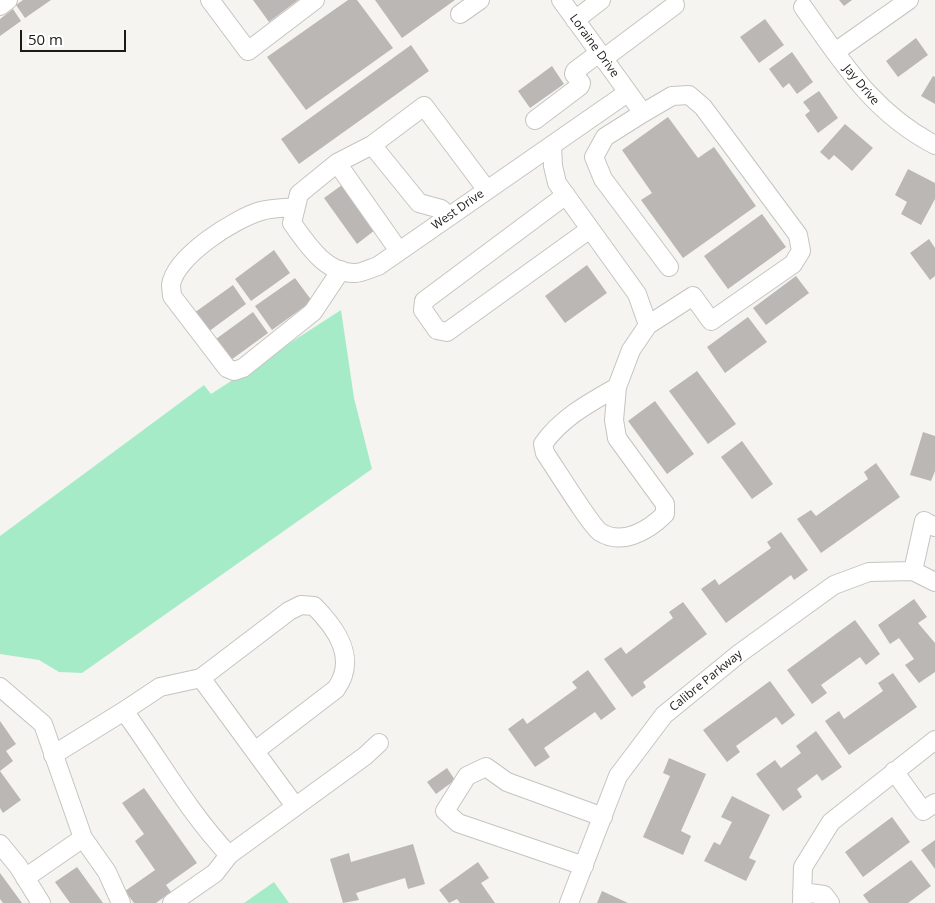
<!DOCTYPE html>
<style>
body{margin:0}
#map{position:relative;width:935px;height:903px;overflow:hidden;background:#f6f4f0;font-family:"Open Sans",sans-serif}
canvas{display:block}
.scale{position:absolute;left:20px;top:30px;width:106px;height:22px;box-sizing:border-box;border:2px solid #1b1b19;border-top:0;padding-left:6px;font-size:15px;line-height:18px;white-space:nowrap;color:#1b1b19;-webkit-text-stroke:4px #fff;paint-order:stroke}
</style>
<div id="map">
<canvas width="935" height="903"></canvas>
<div class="scale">50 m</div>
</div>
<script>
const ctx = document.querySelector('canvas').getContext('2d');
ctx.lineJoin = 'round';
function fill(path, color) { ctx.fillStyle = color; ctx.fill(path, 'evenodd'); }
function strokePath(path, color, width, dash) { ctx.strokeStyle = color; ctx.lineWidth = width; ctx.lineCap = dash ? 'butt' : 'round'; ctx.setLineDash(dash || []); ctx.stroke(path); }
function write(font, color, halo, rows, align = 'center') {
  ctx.font = font + ' "Open Sans",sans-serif'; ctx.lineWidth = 4; ctx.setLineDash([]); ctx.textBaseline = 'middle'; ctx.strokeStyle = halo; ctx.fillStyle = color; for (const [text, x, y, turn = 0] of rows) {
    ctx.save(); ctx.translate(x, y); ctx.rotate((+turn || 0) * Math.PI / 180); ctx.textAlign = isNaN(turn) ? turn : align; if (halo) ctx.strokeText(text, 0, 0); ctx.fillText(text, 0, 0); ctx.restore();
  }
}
fill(new Path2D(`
 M341,310L354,398L372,469L82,673L59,672L39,660L0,654V536L204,385L211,394Z
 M274,882L289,903H244Z`), '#a6ebc8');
fill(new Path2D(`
 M23,0H51L25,18L16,5Z
 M253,0H298L269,22Z
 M348,0H357L393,48L306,110L267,57Z
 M375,0H455L402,38Z
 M839,0H852L844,6Z
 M13,9L21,21L0,36V19Z
 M765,19L784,45L759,63L740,37Z
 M916,38L928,55L898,77L886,61Z
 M411,45L429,71L299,164L281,139Z
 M792,52L813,82L797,94L789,83L783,88L769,69Z
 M552,66L564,84L530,108L518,91Z
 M933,76L935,77V104L921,96Z
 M819,91L838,118L818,133L805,115L810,111L803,102Z
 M668,117L698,158L714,147L756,206L683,258L641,200L652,193L622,150Z
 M845,124L873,148L852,171L834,155L829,160L820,152Z
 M908,169L935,183V199L921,225L901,214L907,202L895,195Z
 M342,185L375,230L357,244L324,198Z
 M762,214L786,247L728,289L704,256Z
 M929,239L935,248V276L930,280L910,253Z
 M274,250L290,273L251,301L235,279Z
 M587,265L607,293L565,323L545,296Z
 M796,276L809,293L766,325L753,308Z
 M295,278L312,301L272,330L255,306Z
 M233,285L246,304L208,332L194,313Z
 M253,312L268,333L231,360L216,339Z
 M748,317L767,342L725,373L707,347Z
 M697,371L736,424L708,444L669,391Z
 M655,401L694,454L667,474L628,421Z
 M923,432L935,436V471L931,481L910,475Z
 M742,441L773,484L752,499L721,457Z
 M876,463L900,497L821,553L797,519L811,510L816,516L868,479L864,472Z
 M781,532L808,570L794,580L791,575L726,623L701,589L715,579L719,585L771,548L767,542Z
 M914,599L927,617L918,623L935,643V672L919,683L905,665L914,659L899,638L890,644L878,625Z
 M683,602L707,634L643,682L646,687L632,697L604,659L621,647L626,654L673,618L669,612Z
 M855,620L880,654L866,665L860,657L821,685L827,693L812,704L787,670Z
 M588,670L616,709L601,720L595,712L544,748L550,757L535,767L508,729L523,718L527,724L577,688L572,682Z
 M893,673L917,707L849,755L825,721L839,711L844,719L883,691L878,683Z
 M770,681L795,715L782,725L776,717L736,746L740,752L727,762L703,730Z
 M0,721L16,744L6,751L13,761L0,771Z
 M816,731L842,767L822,781L817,774L797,789L802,797L783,811L756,774L775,760L781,768L801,753L796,746Z
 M669,758L706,774L681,831L691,836L683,855L643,837L670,776L663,773Z
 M447,768L455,780L436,794L427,782Z
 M0,771L21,800L3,813L0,808Z
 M144,788L197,863L166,885L171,892L156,903H134L125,891L155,870L135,841L144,834L122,803Z
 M732,796L770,815L749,858L756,861L746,881L704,861L714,842L720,845L732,822L721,817Z
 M892,817L910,842L863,877L845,852Z
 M935,840V869L921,850Z
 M413,844L425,884L408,889L405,878L356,893L359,900L343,903L330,859L349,853L351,862Z
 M911,860L931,886L908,903H869L863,895Z
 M478,862L489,878L481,883L495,903H460L457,899L449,903L439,890Z
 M77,867L103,903H70L55,882Z
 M0,873L22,903H3L0,899Z
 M602,891L628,903H597Z`), '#bab7b4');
const minor = new Path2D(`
 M210,0L248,51L315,0
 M0,6L8,0
 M803,7C843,63 872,112 935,145
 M460,14L480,0
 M575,20L601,0
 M835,52L909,0
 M603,59L675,5
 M643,113L605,137L594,157L603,179L669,267
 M535,120L580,86L581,83L574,74L575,71L599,53
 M372,145L337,163L399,251
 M552,145L553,166L557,183L637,294L648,325L693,296L711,321L793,264L801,251L798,235L703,107L689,95L672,96L643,113L561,0
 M337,163L299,194L292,223C307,244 326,274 355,273C362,273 371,268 378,266L627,93
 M566,195L424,301L423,310L437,330L447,332L590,229
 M296,207C284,208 272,208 261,211C236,218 175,256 171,285C171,288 172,293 172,296L227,368L234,371L243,368L313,312L341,270
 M449,216L441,209L419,203L372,145L424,106L487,190
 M617,387C589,403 561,418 543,444L545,453C554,466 591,526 600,532C622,546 648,531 665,514V504L617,438L614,420L617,387L631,350L648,325
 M913,571L924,521L935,527
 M201,678L160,687L124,711C160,760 186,809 229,855
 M0,687L43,724L83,838L107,872L121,903
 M255,751L336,689C358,658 336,628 314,606L301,605L289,611L201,678L295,806
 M53,755L124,711
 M894,771L923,811L935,803
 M0,844L18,866L41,903
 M584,866L458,823L445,811L467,776L486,767L507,782L603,817
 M25,878L83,838
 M802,892L824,895L830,903
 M172,903L215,873L229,855L365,756L379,743
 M569,903L618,776L664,715L740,653L834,585L869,572L913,571L935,582
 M802,903L803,867L831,822L935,740`);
strokePath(minor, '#c5c4c0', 20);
strokePath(minor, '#fff', 18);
write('12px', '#1b1b19', '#fff', [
 ["Loraine Drive",594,46,54],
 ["Jay Drive",861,85,50],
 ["West Drive",458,210,-35],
 ["Calibre Parkway",706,681,-39]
]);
</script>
